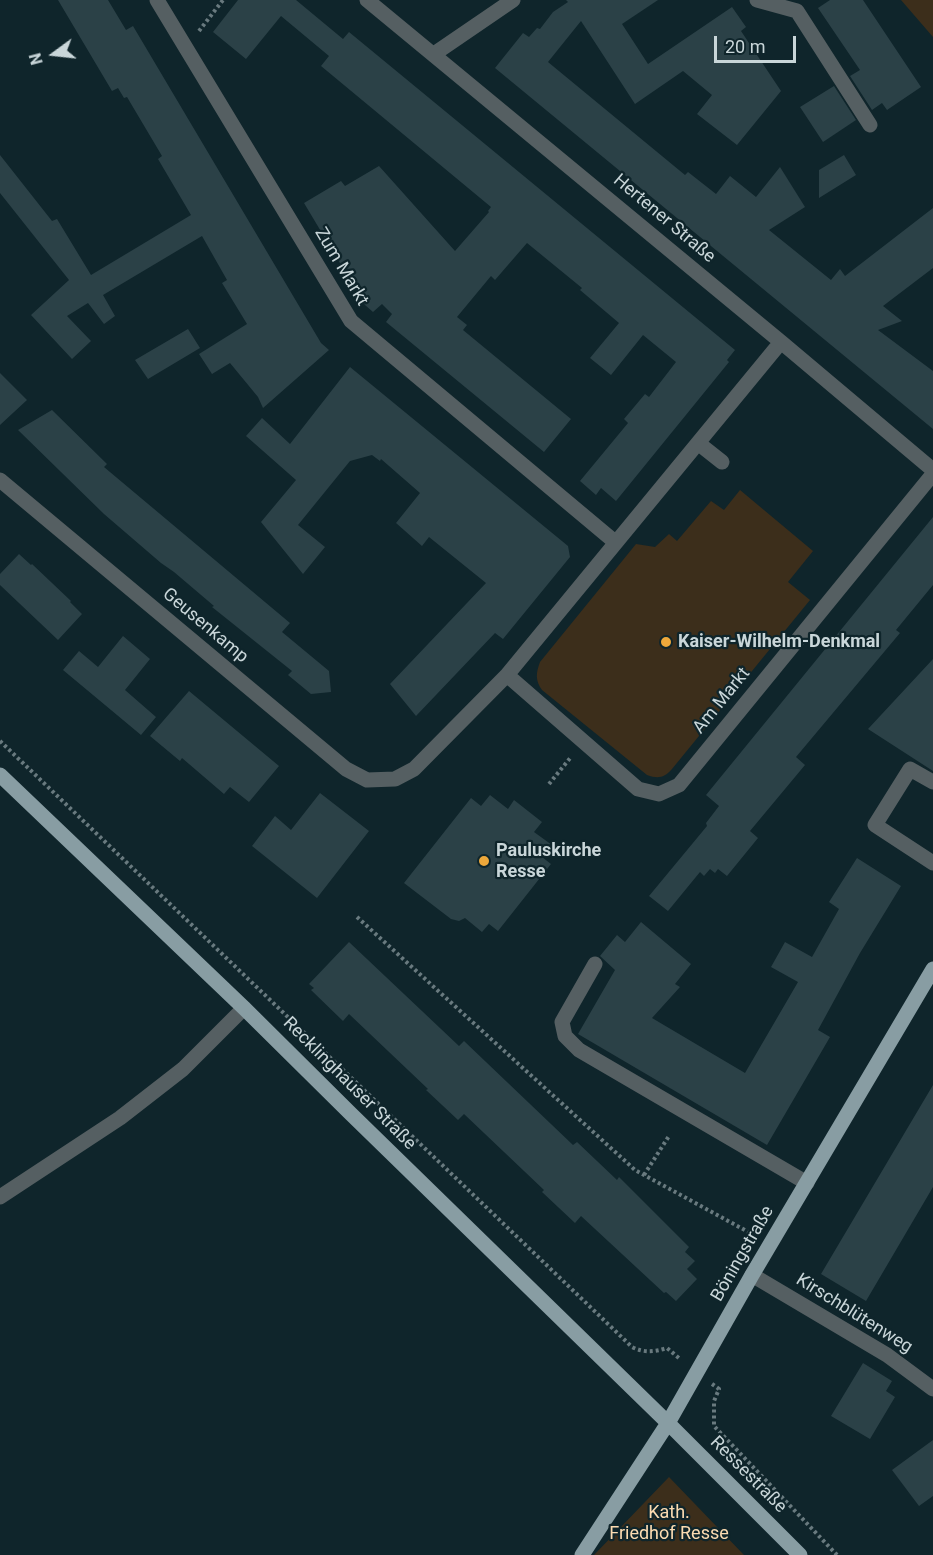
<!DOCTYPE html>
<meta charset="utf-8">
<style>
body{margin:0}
#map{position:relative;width:933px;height:1555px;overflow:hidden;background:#0f252b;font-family:Roboto,sans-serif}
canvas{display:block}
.north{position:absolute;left:24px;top:24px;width:60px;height:60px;-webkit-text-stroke:4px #0f252b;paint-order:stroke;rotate:255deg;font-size:16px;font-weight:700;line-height:24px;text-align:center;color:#c9d6d9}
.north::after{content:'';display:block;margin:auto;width:21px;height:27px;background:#c9d6d9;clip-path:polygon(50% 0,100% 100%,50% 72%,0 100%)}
.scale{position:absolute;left:714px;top:36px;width:82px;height:27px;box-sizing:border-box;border:3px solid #c9d6d9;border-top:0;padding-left:8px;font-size:18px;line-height:21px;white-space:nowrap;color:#c9d6d9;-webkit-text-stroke:4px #0f252b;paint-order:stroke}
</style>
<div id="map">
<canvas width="933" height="1555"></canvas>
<div class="north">N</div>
<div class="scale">20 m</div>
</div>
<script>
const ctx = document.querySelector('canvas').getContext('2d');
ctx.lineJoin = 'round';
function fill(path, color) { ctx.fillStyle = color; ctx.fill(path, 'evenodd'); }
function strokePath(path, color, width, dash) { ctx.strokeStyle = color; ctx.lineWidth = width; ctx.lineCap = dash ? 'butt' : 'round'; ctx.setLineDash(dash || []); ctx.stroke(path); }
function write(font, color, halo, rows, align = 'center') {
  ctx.font = font + ' Roboto,sans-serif'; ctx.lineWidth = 4.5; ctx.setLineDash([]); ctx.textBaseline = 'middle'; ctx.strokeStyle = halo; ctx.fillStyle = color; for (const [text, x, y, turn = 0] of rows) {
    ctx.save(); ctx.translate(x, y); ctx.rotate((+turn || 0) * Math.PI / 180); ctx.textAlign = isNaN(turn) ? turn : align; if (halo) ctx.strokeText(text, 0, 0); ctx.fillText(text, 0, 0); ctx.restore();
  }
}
fill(new Path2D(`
 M901,0H933V37Z
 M740,490L813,551L788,582L810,600L672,769C664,778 658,779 647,775L542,690C535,680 536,673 540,662L636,544L655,547L669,534L677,541L711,501L724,510Z
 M669,1477L744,1555H594Z`), '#3c2e1b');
fill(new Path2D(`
 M58,0H108L126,30L133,26L321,343L329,350L263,408L258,397L230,363L212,374L199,354L247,324L222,283L227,280L202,236L103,295L115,316L104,324L88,303L67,316L91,341L72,359L31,315L69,280L0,193V155L52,221L57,219L91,275L191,215L158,159L162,156L127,97L124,98L118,88L112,91Z
 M238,0H296L343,39L349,32L735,350L727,360L729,362L616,501L601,488L596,495L580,481L628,423L624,419L645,394L649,397L676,362L643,335L611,375L590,358L619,323L580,290L582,288L527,243L495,280L491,276L457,317L467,325L463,330L571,419L544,452L386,322L392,314L382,304L373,312L365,305L304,203L341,181L345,186L379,166L455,251L489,212L488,211L491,207L321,66L329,56L281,16L246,59L213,32Z
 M566,0H658L622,24L648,64L732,7L746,27L741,31L781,91L737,145L697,114L712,95L683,71L635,104L581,21L548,62L685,175L688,172L716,194L730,176L756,197L780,167L805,207L769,230L831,280L840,269L845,276L933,208V268L883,306L902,321L878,330L933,371V429L495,68L523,33L529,37L537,28L540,29L553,12L568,2Z
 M830,0H863L921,87L887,110L882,103L872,110L850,76L860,70L818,8Z
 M834,86L856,120L823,142L800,107Z
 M844,155L856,175L819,198V170Z
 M188,329L200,348L148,379L135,360Z
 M350,367L568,546L570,557L503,639L495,633L416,716L390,684L486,583L429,537L422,546L396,523L420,493L381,459L380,461L372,455L350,461L298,525L325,547L303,574L261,522L296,480L246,436L262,418L290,444Z
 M0,373L27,400L0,425Z
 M52,410L107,464L104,467L290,623L282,632L329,671L331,692L311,694L288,675L292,671L212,607L214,606L174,572L161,563L104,514L18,430Z
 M933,517V585L896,630L900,633L796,757L805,765L750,831L758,838L727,876L718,869L715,873L710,869L704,876L700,872L668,911L649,896L707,826L706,823L719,806L706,795Z
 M19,554L31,565L32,564L71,601L70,602L82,614L58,640L0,585V574Z
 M123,636L150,659L125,690L156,717L141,735L63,670L79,651L98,667Z
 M933,659V771L868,729Z
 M189,691L279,766L249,802L230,787L224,794L182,758L180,761L150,736Z
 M320,793L369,831L317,898L252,846L275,816L291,830Z
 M490,795L508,809L514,800L542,822L534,832L552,845L542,857L551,864L498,931L489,924L482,932L465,918L459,921L451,919L404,883L471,798L481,806Z
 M857,858L901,886L860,953L818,1030L830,1037L767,1145L578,1034L615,970L600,956L617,935L625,942L641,922L691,964L675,984L680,987L652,1018L745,1073L798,982L771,967L785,942L812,957L839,909L829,902Z
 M349,942L459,1046L464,1041L573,1145L577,1142L617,1180L619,1177L689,1247L685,1252L695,1261L687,1269L697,1279L676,1301L666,1292L664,1293L581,1216L575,1223L542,1192L544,1190L464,1114L458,1120L426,1090L428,1089L349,1014L343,1021L311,990L314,988L309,984Z
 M933,1085V1187L866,1301L821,1274Z
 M863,1363L892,1381L886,1391L895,1397L870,1439L831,1416Z
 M933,1440V1496L919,1506L892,1470Z`), '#2b4147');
strokePath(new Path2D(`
 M199,31L223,0
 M0,741L632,1347C644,1353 654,1352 667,1348L680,1359
 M549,784L571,757
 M357,917L635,1170L752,1234
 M644,1175L669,1136
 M712,1384L719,1389L714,1401V1426L837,1555`), '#697a7f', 4, [3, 3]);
strokePath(new Path2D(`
 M157,0L351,321L615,542
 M367,0L781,342L933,470
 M757,0L797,11L870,125
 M434,54L513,0
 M698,443L722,462
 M0,480L346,769L367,780L395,779L414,769L507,675L781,342
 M507,675L638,789L659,794L679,785L933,474
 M933,782L910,769L875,825L933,863
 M595,964L562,1022L565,1036L579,1050L807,1183
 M0,1197L120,1118L183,1069L244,1008
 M752,1275L887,1355L933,1389`), '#555f62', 15);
strokePath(new Path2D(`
 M0,775L244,1008L351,1114L668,1423L800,1555
 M582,1555L668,1423L752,1275L933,969`), '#889da3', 15);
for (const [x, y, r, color] of [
 [666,642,6,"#eda83b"],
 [484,861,6,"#eda83b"]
]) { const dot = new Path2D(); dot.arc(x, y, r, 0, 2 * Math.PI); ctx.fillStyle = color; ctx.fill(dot); strokePath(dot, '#0f252b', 2); }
write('18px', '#c9d6d9', '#0f252b', [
 ["Hertener Straße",664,219,40],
 ["Zum Markt",341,267,59],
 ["Geusenkamp",205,626,40],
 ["Am Markt",722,701,-51],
 ["Recklinghauser Straße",349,1084,45],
 ["Böningstraße",743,1254,-60],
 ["Kirschblütenweg",854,1314,32],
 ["Ressestraße",748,1475,45]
]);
write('bold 18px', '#c9d6d9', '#0f252b', [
 ["Kaiser-Wilhelm-Denkmal",678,642],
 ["Pauluskirche",496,851],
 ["Resse",496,872]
], 'left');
write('18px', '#fbdbb1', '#0f252b', [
 ["Kath.",669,1513],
 ["Friedhof Resse",669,1534]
]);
</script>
